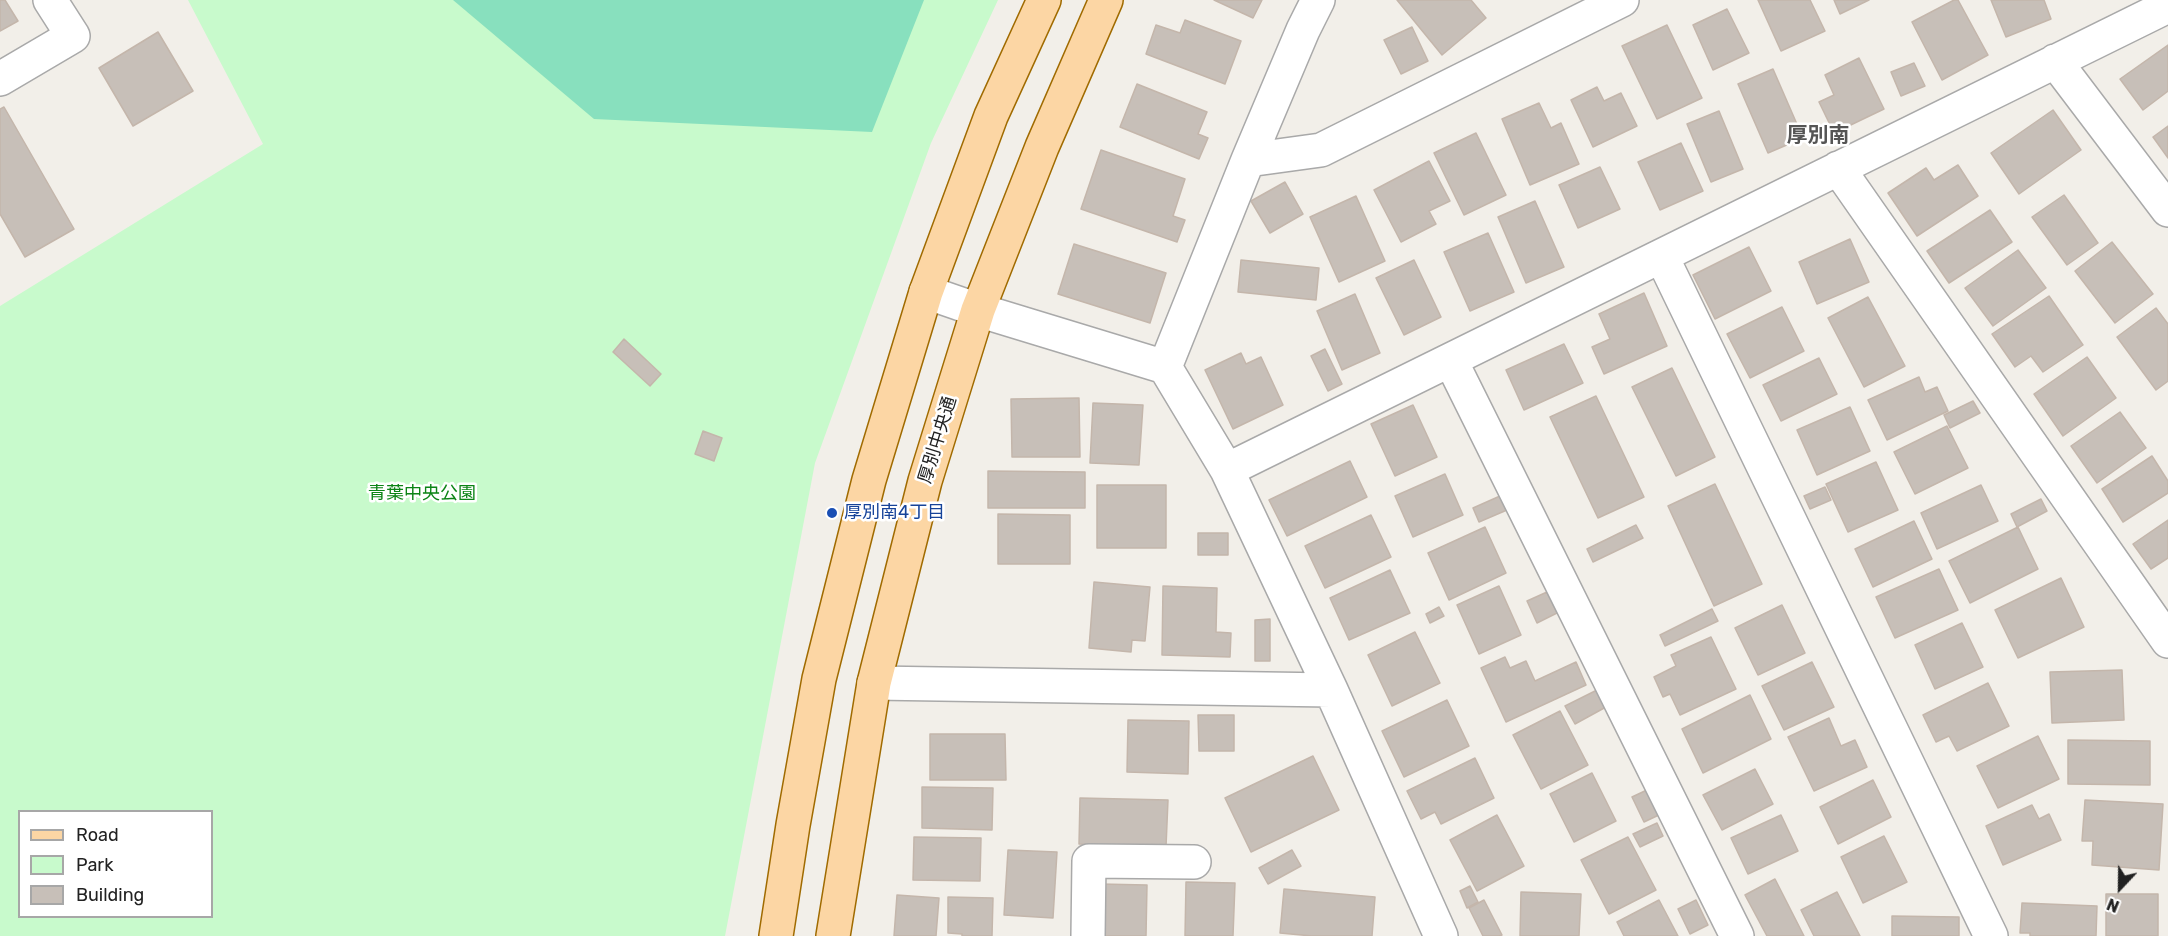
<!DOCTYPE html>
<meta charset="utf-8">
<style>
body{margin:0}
#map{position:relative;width:2168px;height:936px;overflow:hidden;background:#f2efe9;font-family:Rubik,sans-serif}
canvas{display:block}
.legend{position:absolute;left:18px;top:810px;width:195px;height:108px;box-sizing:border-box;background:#fff;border:2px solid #a7a7a7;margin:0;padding:8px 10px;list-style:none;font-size:18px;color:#222}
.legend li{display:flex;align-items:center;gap:12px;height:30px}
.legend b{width:30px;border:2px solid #a7a7a7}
.north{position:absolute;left:2090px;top:858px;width:60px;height:60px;-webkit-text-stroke:4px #fff;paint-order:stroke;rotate:202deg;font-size:16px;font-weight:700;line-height:24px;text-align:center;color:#222}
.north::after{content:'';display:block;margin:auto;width:21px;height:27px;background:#222;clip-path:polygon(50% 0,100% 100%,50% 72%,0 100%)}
</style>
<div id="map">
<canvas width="2168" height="936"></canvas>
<ul class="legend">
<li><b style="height:8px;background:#fcd6a4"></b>Road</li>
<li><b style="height:16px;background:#c8facc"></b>Park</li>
<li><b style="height:16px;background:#c7bfb8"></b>Building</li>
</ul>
<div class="north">N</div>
</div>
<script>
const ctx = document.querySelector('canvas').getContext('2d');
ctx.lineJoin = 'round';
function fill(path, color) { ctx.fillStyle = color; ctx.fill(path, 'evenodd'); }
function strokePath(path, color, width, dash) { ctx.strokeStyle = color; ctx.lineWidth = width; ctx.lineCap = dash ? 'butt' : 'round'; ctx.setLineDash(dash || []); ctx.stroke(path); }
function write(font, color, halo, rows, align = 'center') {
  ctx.font = font + ' Rubik,"Noto Sans JP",sans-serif'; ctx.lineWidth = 5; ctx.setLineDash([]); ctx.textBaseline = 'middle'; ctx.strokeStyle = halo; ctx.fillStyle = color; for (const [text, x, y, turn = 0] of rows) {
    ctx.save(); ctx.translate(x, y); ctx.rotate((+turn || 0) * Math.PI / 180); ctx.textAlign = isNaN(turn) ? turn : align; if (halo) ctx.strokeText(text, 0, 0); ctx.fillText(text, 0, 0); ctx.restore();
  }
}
fill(new Path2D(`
 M188,0H998L931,143L815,463L725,936H0V306L263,144ZM20,812H212V916H20Z`), '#c8facc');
fill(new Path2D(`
 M453,0H924L872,132L594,119Z`), '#88e0be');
const building = new Path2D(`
 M0,0H5L18,21L0,31Z
 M1214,0H1262L1253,18Z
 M1397,0H1471L1486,18L1442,55Z
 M1758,0H1810L1825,31L1781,51Z
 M1834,0H1869L1840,14Z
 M1954,0H1958L1988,55L1942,80L1912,22Z
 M1991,0H2044L2051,19L2006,37Z
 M1727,9L1749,53L1713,70L1693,25Z
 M1185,20L1241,41L1225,84L1146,54L1156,25L1180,33Z
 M1667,25L1702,98L1657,119L1622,46Z
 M1412,27L1428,61L1401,74L1384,40Z
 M158,32L193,91L133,126L99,68Z
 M2168,45V91L2143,110L2120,79Z
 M1859,58L1884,109L1834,133L1819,102L1834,95L1825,75Z
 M1914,63L1925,86L1901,96L1891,72Z
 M1773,69L1803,138L1768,153L1738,84Z
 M1137,84L1207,112L1198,134L1208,138L1199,159L1120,127Z
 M1597,87L1604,101L1621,93L1637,126L1593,147L1571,100Z
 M1539,103L1551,128L1561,123L1579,164L1530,185L1502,119Z
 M4,107L74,229L25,257L0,214V109Z
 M2053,110L2081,150L2019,194L1991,153Z
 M1719,111L1743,169L1711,182L1687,124Z
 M2168,126V158L2153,137Z
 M1476,133L1506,195L1464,215L1434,153Z
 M1681,143L1703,191L1660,210L1638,162Z
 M1101,150L1185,179L1173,216L1185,220L1177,242L1081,209Z
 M1429,161L1450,201L1429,211L1436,224L1401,242L1374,190Z
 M1958,165L1978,196L1917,236L1888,193L1926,168L1934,180Z
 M1600,167L1620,209L1578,228L1559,185Z
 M1285,182L1303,214L1270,233L1251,201Z
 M2064,195L2098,243L2067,265L2032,217Z
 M1356,196L1385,261L1339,282L1310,217Z
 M1535,201L1564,267L1526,283L1498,217Z
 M1990,210L2012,242L1949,283L1927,251Z
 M1488,233L1514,292L1470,311L1444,252Z
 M1850,239L1869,282L1817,304L1799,262Z
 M2112,242L2153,294L2115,323L2075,271Z
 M1074,244L1166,273L1150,323L1058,294Z
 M1749,247L1771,291L1715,319L1693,275Z
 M2018,250L2046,288L1993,326L1965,288Z
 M1241,260L1319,268L1316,300L1238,292Z
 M1414,260L1441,317L1404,335L1376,278Z
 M1644,293L1667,346L1604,374L1592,347L1610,339L1599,314Z
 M1355,294L1380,353L1342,370L1317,311Z
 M2049,296L2083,345L2043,372L2031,356L2015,367L1992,334Z
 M1868,297L1905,366L1864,387L1828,318Z
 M1782,307L1804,351L1750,378L1727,334Z
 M2156,308L2168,324V381L2156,390L2117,337Z
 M624,339L661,374L650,386L613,352Z
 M1564,344L1583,383L1524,410L1506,370Z
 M1325,349L1342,384L1328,391L1311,356Z
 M1241,353L1246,364L1261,357L1283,405L1233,429L1205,370Z
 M2087,357L2116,398L2063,436L2034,394Z
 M1819,358L1837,394L1781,421L1763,385Z
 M1672,368L1715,457L1676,476L1632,387Z
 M1919,377L1925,392L1937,387L1948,411L1887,440L1868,400Z
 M1596,396L1644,497L1598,518L1550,417Z
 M1079,398L1080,457H1012L1011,399Z
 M1973,401L1980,413L1950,428L1944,415Z
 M1093,403L1143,405L1139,465L1090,463Z
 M1413,405L1437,457L1395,476L1371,424Z
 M1850,407L1870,451L1817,475L1797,430Z
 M2120,412L2146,448L2097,483L2071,446Z
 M1947,426L1968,468L1915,494L1894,452Z
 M703,431L722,438L714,461L695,454Z
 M2152,456L2168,481V493L2123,522L2102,489Z
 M1350,461L1367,497L1287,536L1269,500Z
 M1876,462L1898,510L1848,532L1826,484Z
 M988,471L1085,472V508H988Z
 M1445,474L1463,515L1413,537L1395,496Z
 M1715,484L1762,584L1714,606L1668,506Z
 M1097,485H1166V548H1097Z
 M1981,485L1998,521L1937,549L1921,513Z
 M1825,487L1831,500L1810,509L1804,496Z
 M1500,496L1507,510L1479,522L1473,508Z
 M2041,499L2047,511L2017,527L2011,514Z
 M998,514L1070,515V564H998Z
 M1371,515L1391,557L1325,588L1305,546Z
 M2168,520V558L2151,569L2133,544Z
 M1914,521L1932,559L1873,587L1855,549Z
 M1636,525L1643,538L1593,562L1587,549Z
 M1485,527L1506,573L1449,600L1428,553Z
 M2018,527L2038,569L1970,603L1949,561Z
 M1198,533H1228V555H1198Z
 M1939,569L1958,610L1895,638L1876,597Z
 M1390,570L1410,613L1349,640L1330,598Z
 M2061,578L2084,627L2018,658L1995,610Z
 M1094,582L1150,587L1145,641L1132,640L1131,652L1089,648Z
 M1163,586L1217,588L1216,632L1231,633L1230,657L1162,655Z
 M1499,586L1521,635L1479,654L1457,605Z
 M1547,592L1557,613L1537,623L1527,601Z
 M1782,605L1805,653L1758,675L1735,628Z
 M1439,607L1444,616L1430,623L1426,614Z
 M1712,609L1718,621L1665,646L1660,635Z
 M1270,619V661H1255V620Z
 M1962,623L1983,667L1935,689L1915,645Z
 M1415,632L1440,683L1392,706L1368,655Z
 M1711,637L1736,689L1680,715L1670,694L1663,697L1654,677L1676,666L1671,655Z
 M1505,657L1510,668L1526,661L1535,681L1576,662L1586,685L1506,722L1481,668Z
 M1812,662L1834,707L1784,730L1762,686Z
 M2122,670L2124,720L2052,723L2050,672Z
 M1988,683L2009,726L1957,751L1949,736L1936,742L1923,715Z
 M1597,690L1606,707L1575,724L1565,706Z
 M1750,695L1771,739L1703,773L1682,729Z
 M1447,700L1469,746L1404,777L1382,731Z
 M1560,711L1588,765L1541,789L1513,735Z
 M1198,715H1234V751H1199Z
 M1829,718L1841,746L1855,740L1867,767L1814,791L1788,737Z
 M1128,720L1189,721L1188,774L1127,772Z
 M930,734H1005L1006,780H930Z
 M2038,736L2059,779L1998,808L1977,766Z
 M2068,740L2150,741V785L2068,784Z
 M1313,756L1339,810L1251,852L1225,798Z
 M1475,758L1494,798L1441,824L1435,812L1421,819L1407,791Z
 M1755,769L1773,804L1722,830L1703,795Z
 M1592,773L1616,821L1574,842L1550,794Z
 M1873,780L1891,817L1838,844L1820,807Z
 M922,787L993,788L992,830L922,828Z
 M1649,789L1661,814L1644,822L1632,797Z
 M1080,798L1168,800L1166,847L1079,844Z
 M2085,800L2163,804L2159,870L2092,865L2093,841H2082Z
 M2032,805L2039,819L2049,814L2061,840L2003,865L1986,826Z
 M1497,815L1524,866L1477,891L1450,840Z
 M1781,815L1798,851L1748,874L1731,838Z
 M1657,823L1663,836L1640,847L1633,834Z
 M1884,836L1907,882L1863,903L1841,857Z
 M914,837L981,838L980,881L913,880Z
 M1628,837L1656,890L1609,914L1581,860Z
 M1008,850L1057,852L1053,918L1004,915Z
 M1292,850L1301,866L1268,884L1259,868Z
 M1775,879L1804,936H1767L1745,895Z
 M1186,882L1235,883L1233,936H1185Z
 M1100,884L1147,885L1146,936H1099Z
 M1470,886L1478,902L1467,908L1460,891Z
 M1284,889L1375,897L1372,936H1312L1280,933Z
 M1521,892L1581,894L1579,936H1520Z
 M1837,892L1860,936H1814L1801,910Z
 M2106,894H2158V936H2106Z
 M897,895L939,898L936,936H894Z
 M948,897L993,898L992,936H962V934L948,933Z
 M1484,900L1502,935L1499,936H1483L1469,908Z
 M1659,900L1678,936H1624L1617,922Z
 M1696,900L1708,925L1690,934L1678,909Z
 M2022,903L2097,906L2096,936H2030V933H2020Z
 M1892,916L1959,917V936H1892Z`);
fill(building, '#c7bfb8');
strokePath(building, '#c4b6ab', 1.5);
const minor = new Path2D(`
 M2055,61L2168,210
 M0,79L73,36L50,0
 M1248,160L1321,150L1622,0
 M1838,168L2168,641
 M1662,257L1991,936
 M926,292L978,310L1165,367L1227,470L1331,690L1441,936
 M1451,361L1737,936
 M1165,367L1248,160L1303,30L1318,0
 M1227,470L2168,6
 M874,683L1331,690
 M1088,936L1089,861L1194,862`);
const major = new Path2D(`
 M776,936L793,825L819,679L869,480L926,292L991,116L1044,0
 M833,936L874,683L925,481L978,310L1042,147L1106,0`);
strokePath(minor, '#a9a9a9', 36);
strokePath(major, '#a06b00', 36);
strokePath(minor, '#fff', 33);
strokePath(major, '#fcd6a4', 33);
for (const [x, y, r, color] of [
 [832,513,6,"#1a4fb4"]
]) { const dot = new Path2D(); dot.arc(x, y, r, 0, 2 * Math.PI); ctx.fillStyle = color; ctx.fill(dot); strokePath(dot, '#fff', 2); }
write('18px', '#222', '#fff', [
 ["厚別中央通",938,440,-73]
]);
write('18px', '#0c8416', '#fff', [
 ["青葉中央公園",422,494]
]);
write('18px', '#164399', '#fff', [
 ["厚別南4丁目",844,513]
], 'left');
write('bold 21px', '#555', '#fff', [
 ["厚別南",1818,136]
]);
</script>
